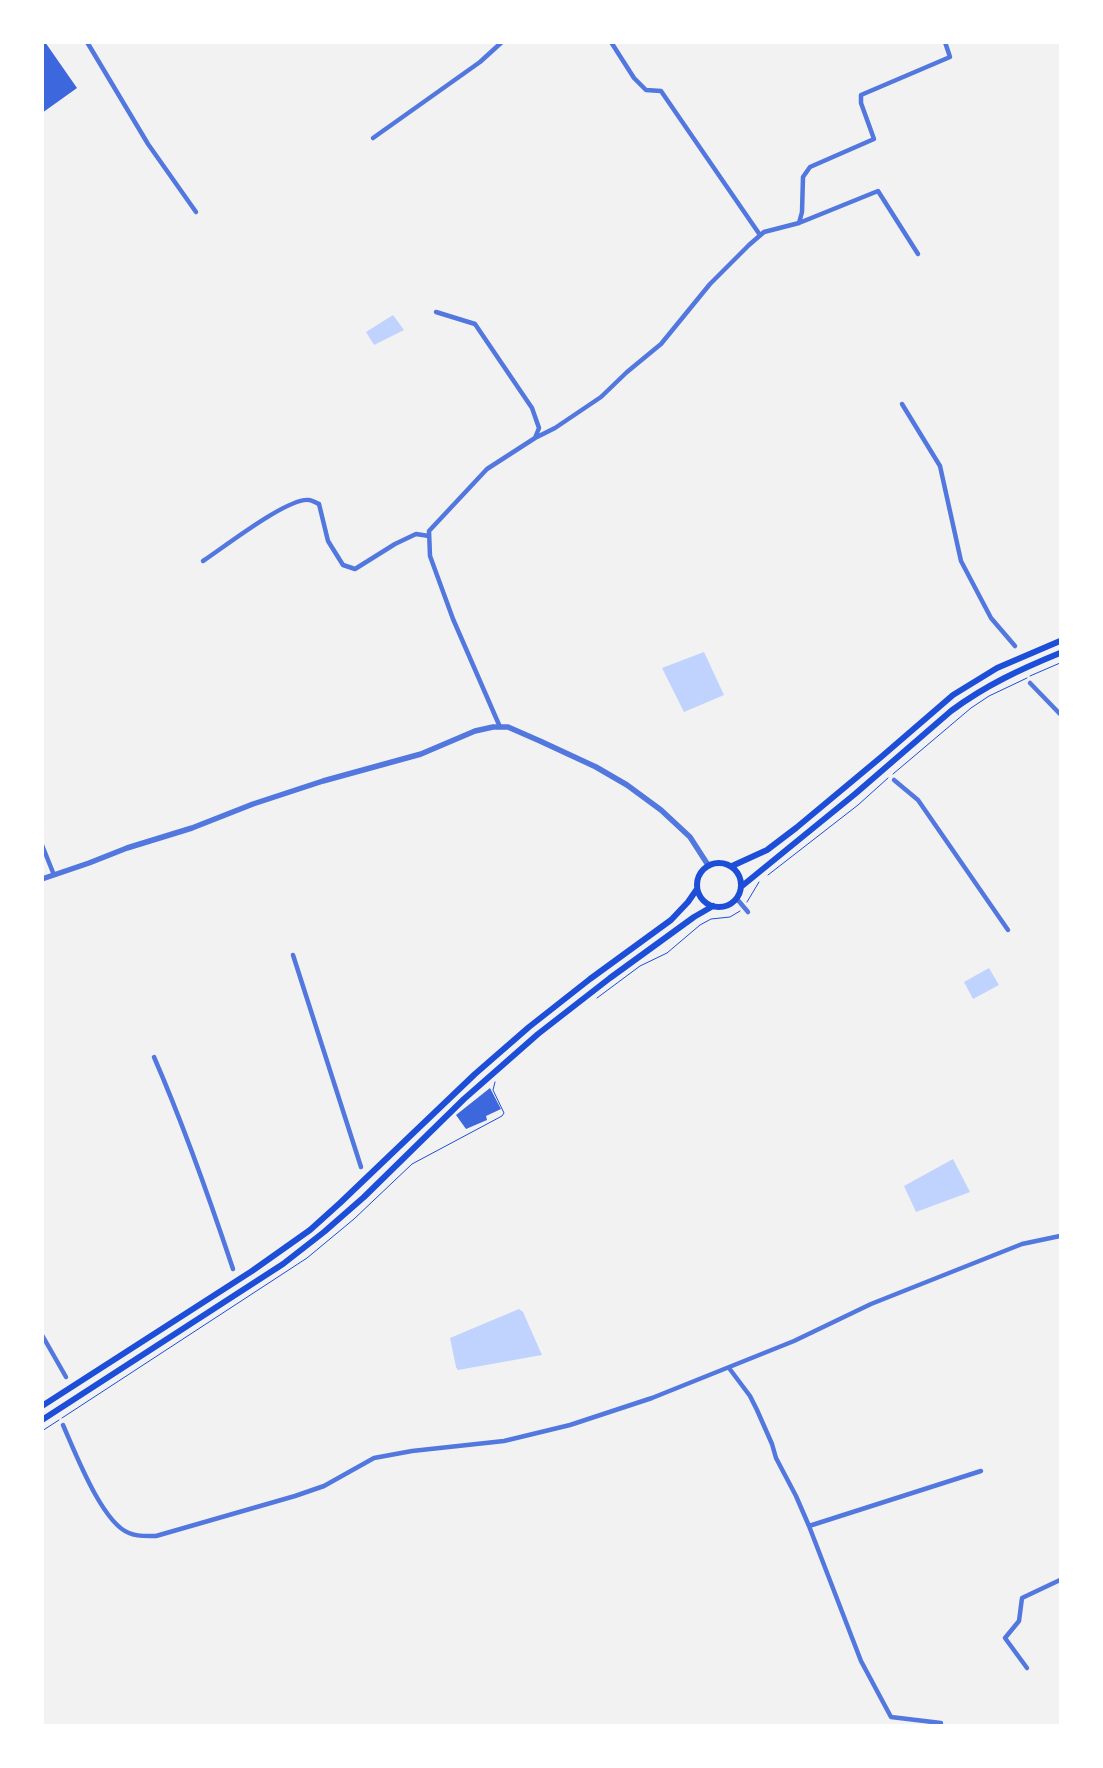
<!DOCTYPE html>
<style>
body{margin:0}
#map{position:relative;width:1103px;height:1768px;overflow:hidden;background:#f2f2f2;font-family:"Fira Sans Condensed",sans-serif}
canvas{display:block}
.frame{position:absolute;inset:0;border:44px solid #fff;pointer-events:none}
</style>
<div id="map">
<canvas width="1103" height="1768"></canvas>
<div class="frame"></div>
</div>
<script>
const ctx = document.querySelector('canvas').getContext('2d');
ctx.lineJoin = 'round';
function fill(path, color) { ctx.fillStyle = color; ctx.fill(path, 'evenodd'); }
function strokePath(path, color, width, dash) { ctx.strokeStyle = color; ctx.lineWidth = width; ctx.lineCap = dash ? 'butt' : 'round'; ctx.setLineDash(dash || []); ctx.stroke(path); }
fill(new Path2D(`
 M393,315L404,330L374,345L366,332Z
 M704,652L724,695L684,712L662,668Z
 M989,968L999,985L973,999L964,982Z
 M953,1159L970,1192L916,1212L904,1186Z
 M519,1309L523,1312L542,1355L458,1370L456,1367L450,1338Z`), '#bfd3fe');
fill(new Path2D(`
 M42,42H45L77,88L42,113Z
 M490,1088L501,1109L486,1116L487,1120L466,1129L456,1115Z`), '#3d67dc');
strokePath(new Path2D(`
 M1030,676L1060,663
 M893,774L971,708L989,696L1027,678
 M768,875L858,805L888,778
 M747,902L759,882
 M597,998L640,966L667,953L700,925L711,919L730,917L740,911
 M62,1418L307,1258L354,1219L412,1164L502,1116L504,1113L493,1090L495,1082
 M42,1431L59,1420`), '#1d4ed8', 1);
strokePath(new Path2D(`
 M87,42L148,144L196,212
 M611,42L634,78L646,90L661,91L760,235
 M373,138L480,62L502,42
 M799,223L878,191L918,254
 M436,312L475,324L532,408L539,428L535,438L487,469L429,531L430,556L453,619L500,727
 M902,404L940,466L961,561L991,618L1015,646
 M535,438L555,428L601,397L627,372L661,344L710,284L749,245L764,232L799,223L802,212L803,177L810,167L874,139L861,103V95L950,57L945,42
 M203,561C223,548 288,497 309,500C312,500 316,503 319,504L328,541L343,565L355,569L395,544L416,534L429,536
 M1030,683L1060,714
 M894,780L918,800L1008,930
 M42,845L54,875
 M737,899L748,912
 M293,955L361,1167
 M154,1057C184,1126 209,1197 233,1269
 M42,1335L66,1377
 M729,1368L750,1396L757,1410L772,1444L776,1458L796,1496L809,1526L981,1471
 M63,1425C75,1452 102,1523 129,1533C138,1537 147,1536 156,1536L295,1496L324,1486L374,1458L412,1451L504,1441L570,1425L652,1398L794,1341L871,1304L1022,1244L1060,1236
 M809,1526L861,1661L891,1717L941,1723
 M1027,1668L1005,1638L1019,1621L1022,1598L1060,1580`), '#5277de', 4.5);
strokePath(new Path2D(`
 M42,879L89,863L127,848L192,828L253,804L323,781L421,754L475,731L493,727H508L540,741L596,767L627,785L661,810L690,837L708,865`), '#5277de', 5.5);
strokePath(new Path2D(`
 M697 885a22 22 0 1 1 44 0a22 22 0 1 1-44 0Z
 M732,866L767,850L796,828L880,758L953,695L997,668L1060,641
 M742,886L855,794L951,711C986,685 1021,669 1060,653
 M42,1406L252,1271L310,1230L340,1203L475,1074L529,1027L590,979L671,920L688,902L697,889
 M42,1420L283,1264L324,1232L364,1197L464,1099L538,1034L610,978L694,917L713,906`), '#1d4ed8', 6);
</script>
